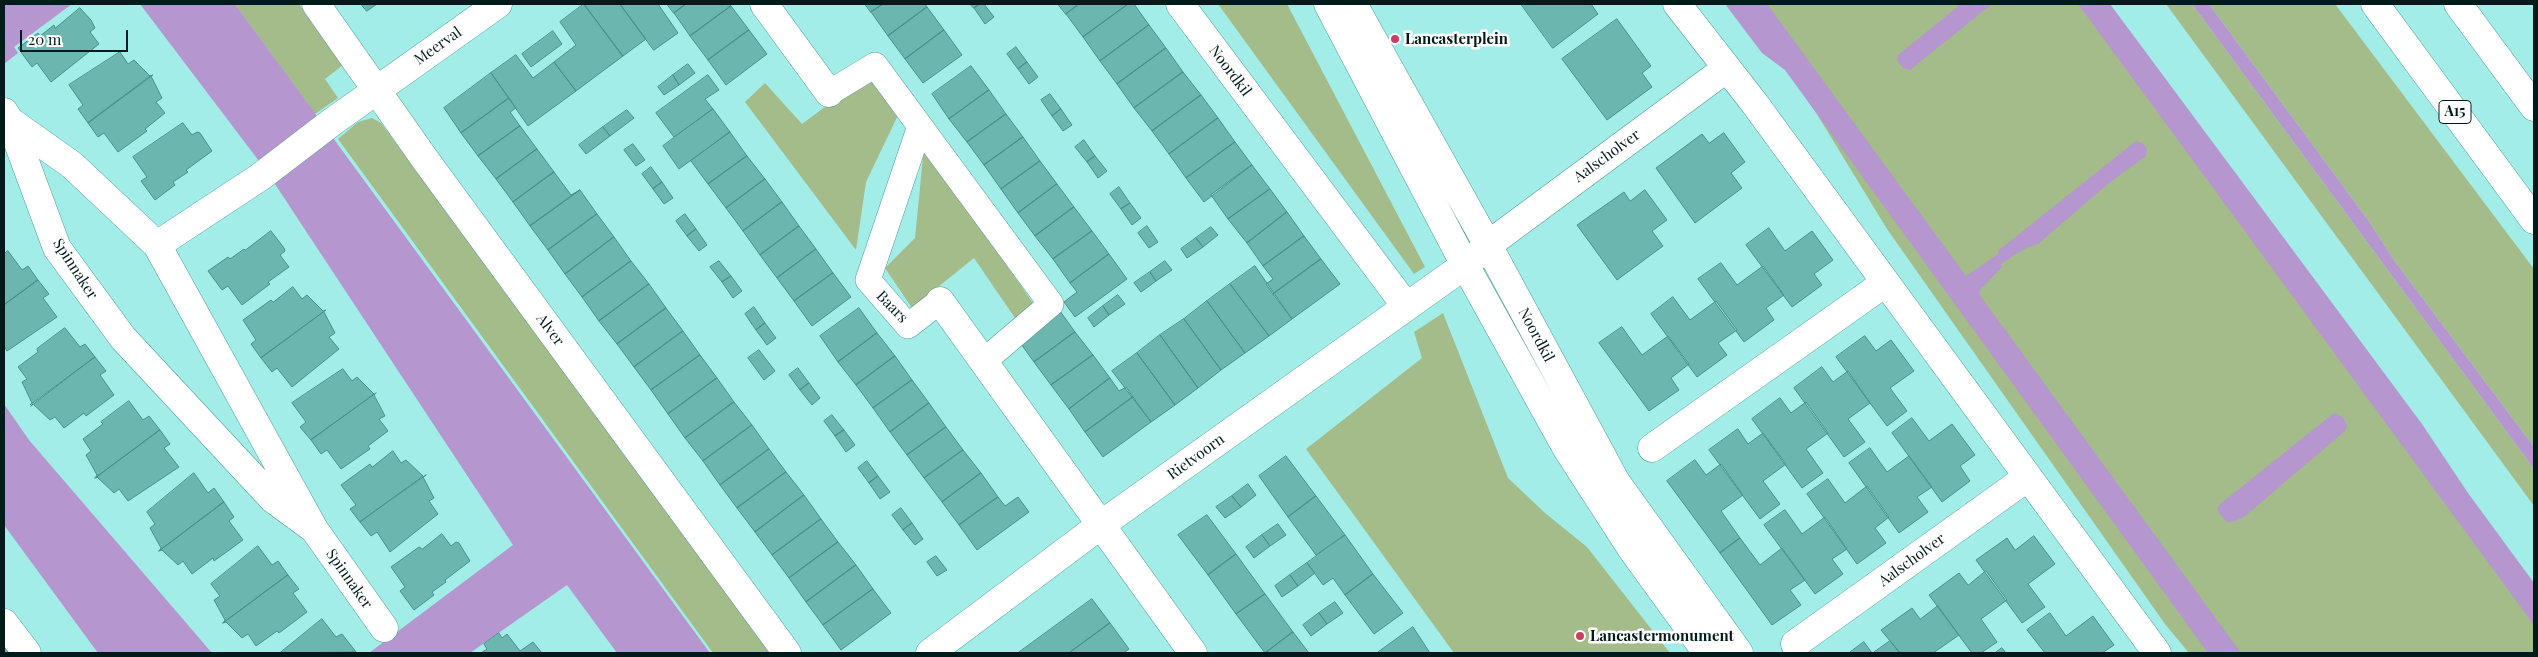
<!DOCTYPE html>
<style>
body{margin:0}
#map{position:relative;width:2538px;height:657px;overflow:hidden;background:#a2ede7;font-family:"Playfair Display",serif}
canvas{display:block}
.frame{position:absolute;inset:0;border:5px solid #001b1a;pointer-events:none}
.scale{position:absolute;left:20px;top:30px;width:108px;height:22px;box-sizing:border-box;border:2px solid #001b1a;border-top:0;padding-left:6px;font-size:15px;line-height:18px;white-space:nowrap;color:#001b1a;-webkit-text-stroke:4px #fefefe;paint-order:stroke}
</style>
<div id="map">
<canvas width="2538" height="657"></canvas>
<div class="frame"></div>
<div class="scale">20 m</div>
</div>
<script>
const ctx = document.querySelector('canvas').getContext('2d');
ctx.lineJoin = 'round';
function fill(path, color) { ctx.fillStyle = color; ctx.fill(path, 'evenodd'); }
function strokePath(path, color, width, dash) { ctx.strokeStyle = color; ctx.lineWidth = width; ctx.lineCap = dash ? 'butt' : 'round'; ctx.setLineDash(dash || []); ctx.stroke(path); }
function write(font, color, halo, rows, align = 'center') {
  ctx.font = font + ' "Playfair Display",serif'; ctx.lineWidth = 5; ctx.setLineDash([]); ctx.textBaseline = 'middle'; ctx.strokeStyle = halo; ctx.fillStyle = color; for (const [text, x, y, turn = 0] of rows) {
    ctx.save(); ctx.translate(x, y); ctx.rotate((+turn || 0) * Math.PI / 180); ctx.textAlign = isNaN(turn) ? turn : align; if (halo) ctx.strokeText(text, 0, 0); ctx.fillText(text, 0, 0); ctx.restore();
  }
}
fill(new Path2D(`
 M235,4H299L343,65L325,79L338,98L315,114Z
 M1218,4H1287L1425,267L1414,274Z
 M1746,4H2097L2534,601V653H2189L2165,624L1887,229L1765,29Z
 M2166,4H2192L2534,469V506Z
 M2209,4H2335L2534,269V447L2394,260L2368,220Z
 M868,75L900,111L866,182L856,250L745,102L765,83L802,124Z
 M372,118L381,123L775,653H713L338,139L358,122Z
 M924,147L1035,306L1015,318L974,258L912,308L885,268L915,238Z
 M1443,313L1508,478L1545,513L1587,547L1670,653H1454L1306,449L1422,358L1414,332Z`), '#a4bc89');
fill(new Path2D(`
 M4,4H72L14,47L18,53L4,64Z
 M140,4H235L710,653H617L567,585L470,653H369L513,545L265,169Z
 M1725,4H1767L1966,276L1998,254L1999,250L2136,141L2143,144L2147,149L2146,156L2109,183L2038,244L2024,249L2001,264L2002,267L1980,290L1979,294L2241,653H2208L1785,70L1762,53Z
 M1961,4H1992L1910,70L1903,68L1897,61L1898,55Z
 M2078,4H2110L2422,424L2468,493L2534,583V625Z
 M2192,4H2209L2368,220L2394,260L2534,447V469Z
 M4,404L29,440L212,653H98L4,525Z
 M2334,413L2343,417L2347,425L2346,430L2244,517L2233,522H2227L2217,510L2219,505Z`), '#b596cf');
const building = new Path2D(`
 M361,4H377L367,11Z
 M584,4H620L646,39L623,56Z
 M584,4L623,56L576,91L554,62L576,45L560,22Z
 M620,4H658L678,33L654,50Z
 M667,4H686L674,13Z
 M686,4H729L731,6L690,36L674,13Z
 M865,4H883L871,12Z
 M883,4H925L927,7L888,36L871,12Z
 M970,4H980L974,8Z
 M980,4H984L994,17L985,24L974,8Z
 M1058,4H1079L1066,14Z
 M1079,4H1128L1083,37L1066,14Z
 M1128,4H1134L1149,25L1100,61L1083,37Z
 M1521,4H1591L1598,14L1553,48Z
 M731,6L749,30L708,60L690,36Z
 M927,7L944,30L905,59L888,36Z
 M80,8L91,20L95,28L90,32L99,44L51,82L37,63L32,67L18,48L38,33L40,36L54,25L55,28Z
 M1617,19L1651,66L1642,73L1652,87L1607,120L1562,59Z
 M1149,25L1166,48L1117,84L1100,61Z
 M749,30L767,54L726,85L708,60Z
 M944,30L962,55L923,83L905,59Z
 M553,31L562,44L531,67L522,54Z
 M1016,47L1027,62L1018,69L1007,54Z
 M1166,48L1183,72L1134,108L1117,84Z
 M120,52L128,64L134,60L150,76L153,75L88,123L78,109L83,105L69,85Z
 M516,55L533,78L554,62L576,91L528,126L491,73Z
 M1027,62L1038,77L1029,84L1018,69Z
 M688,64L695,73L679,85L673,75Z
 M971,66L989,90L949,119L932,94Z
 M1183,72L1201,95L1152,131L1134,108Z
 M491,73L509,98L461,133L444,108Z
 M673,75L679,85L664,95L658,87Z
 M708,75L719,90L705,99L713,109L674,137L656,113Z
 M151,76L162,98L156,102L165,113L145,129L147,131L118,152L104,133L98,137L88,123Z
 M989,90L1006,114L967,142L949,119Z
 M1050,94L1061,109L1052,116L1041,100Z
 M1201,95L1218,118L1169,154L1152,131Z
 M509,98L516,108L510,112L520,126L478,156L461,133Z
 M713,109L730,132L679,169L663,146Z
 M1061,109L1072,125L1063,131L1052,116Z
 M627,110L634,118L610,136L603,127Z
 M1006,114L1023,137L984,165L967,142Z
 M1218,118L1235,142L1186,178L1169,154Z
 M183,123L192,135L197,132L200,133L212,151L186,170L188,172L173,182L175,185L155,200L141,181L147,177L133,157Z
 M520,126L537,149L496,179L478,156Z
 M603,127L610,136L586,154L579,145Z
 M730,132L747,156L708,184L691,161Z
 M1724,133L1745,162L1731,173L1742,188L1695,223L1656,168L1702,134L1709,143Z
 M1023,137L1040,161L1001,189L984,165Z
 M1084,140L1095,156L1087,162L1075,147Z
 M1235,142L1252,165L1204,202L1186,178Z
 M633,144L645,160L636,166L624,150Z
 M537,149L554,172L513,202L496,179Z
 M747,156L765,179L726,208L708,184Z
 M1095,156L1107,171L1098,178L1087,162Z
 M1040,161L1057,184L1018,213L1001,189Z
 M1252,165L1270,189L1228,219L1211,195Z
 M651,167L662,182L653,189L642,174Z
 M554,172L571,195L580,190L530,226L513,202Z
 M765,179L782,202L743,231L726,208Z
 M662,182L673,198L664,204L653,189Z
 M1057,184L1074,207L1035,236L1018,213Z
 M1119,187L1130,203L1121,209L1110,194Z
 M1270,189L1287,212L1247,243L1228,219Z
 M580,190L597,214L548,250L530,226Z
 M1645,190L1667,220L1652,231L1663,246L1617,280L1577,225L1624,192L1630,201Z
 M782,202L799,226L760,255L743,231Z
 M1130,203L1141,218L1132,225L1121,209Z
 M1074,207L1092,231L1053,259L1035,236Z
 M1287,212L1304,236L1263,266L1247,243Z
 M597,214L614,237L565,274L548,250Z
 M685,214L696,229L687,236L676,221Z
 M799,226L816,249L777,278L760,255Z
 M1147,226L1158,242L1149,248L1138,233Z
 M1211,227L1218,235L1203,247L1196,238Z
 M1769,228L1785,251L1812,231L1833,260L1814,274L1822,285L1792,307L1746,245Z
 M696,229L707,245L699,251L687,236Z
 M271,231L284,248L285,251L280,255L289,267L268,282L270,284L242,305L228,286L222,290L208,271L228,257L230,259L244,249L245,250Z
 M1092,231L1109,254L1070,283L1053,259Z
 M1304,236L1321,259L1273,294L1266,284L1273,279L1263,266Z
 M614,237L631,261L582,297L565,274Z
 M1196,238L1203,247L1187,258L1181,249Z
 M816,249L833,273L794,301L777,278Z
 M8,251L22,270L28,266L38,280L4,305V254Z
 M1109,254L1127,279L1075,317L1064,302L1077,292L1070,283Z
 M1321,259L1340,284L1292,319L1273,294Z
 M631,261L649,284L599,321L582,297Z
 M719,261L731,276L722,282L710,267Z
 M1165,261L1172,270L1156,281L1150,272Z
 M1721,263L1737,285L1763,266L1784,295L1766,308L1774,320L1744,342L1698,279Z
 M1255,266L1292,319L1269,336L1230,284Z
 M1150,272L1156,281L1141,292L1134,283Z
 M833,273L851,297L812,326L794,301Z
 M731,276L742,291L733,298L722,282Z
 M38,280L49,294L43,298L57,317L7,351L4,346V305Z
 M649,284L666,308L617,344L599,321Z
 M1230,284L1269,336L1245,353L1207,301Z
 M293,287L302,299L307,295L323,311L326,310L261,358L251,344L256,340L243,320L271,300L273,302Z
 M1118,295L1125,304L1109,315L1103,306Z
 M1673,297L1690,320L1716,301L1737,330L1718,343L1727,355L1697,377L1651,314Z
 M1207,301L1245,353L1221,370L1184,319Z
 M1103,306L1109,315L1094,327L1088,318Z
 M754,307L765,323L756,330L745,314Z
 M1057,307L1075,332L1034,362L1016,337Z
 M666,308L683,331L634,367L617,344Z
 M859,308L877,333L838,362L820,336Z
 M324,312L335,333L329,337L339,349L292,387L277,368L272,372L261,358Z
 M1184,319L1221,370L1198,388L1160,335Z
 M765,323L776,338L767,345L756,330Z
 M1622,327L1642,355L1668,336L1689,364L1671,378L1679,390L1649,411L1599,343Z
 M65,328L80,347L85,344L95,357L30,405L32,403L22,382L27,379L18,367L38,352L37,349Z
 M683,331L700,355L651,390L634,367Z
 M1075,332L1093,355L1051,385L1034,362Z
 M877,333L895,356L856,385L838,362Z
 M1160,335L1198,388L1175,405L1137,353Z
 M1865,336L1876,351L1891,340L1914,371L1890,388L1907,411L1887,426L1836,357Z
 M759,350L775,371L764,380L748,358Z
 M1137,353L1175,405L1151,422L1112,371Z
 M700,355L717,378L668,414L651,390Z
 M1093,355L1110,378L1069,409L1051,385Z
 M895,356L912,380L873,408L856,385Z
 M95,357L106,371L100,375L114,395L86,416L84,413L64,428L55,417L50,420L33,404L31,406Z
 M1822,367L1833,382L1848,371L1870,403L1848,419L1865,442L1844,457L1794,388Z
 M798,368L809,383L800,390L789,375Z
 M343,369L352,381L357,377L374,394L311,440L300,427L306,422L292,403Z
 M717,378L734,402L685,438L668,414Z
 M1110,378L1119,391L1126,387L1133,397L1085,432L1069,409Z
 M912,380L929,403L890,432L873,408Z
 M809,383L820,398L812,405L800,390Z
 M376,393L374,395L385,416L379,419L388,431L368,446L370,449L341,469L327,450L321,454L311,440Z
 M1133,397L1151,422L1103,457L1085,432Z
 M1780,398L1791,413L1806,402L1828,433L1806,449L1823,473L1802,488L1752,419Z
 M129,401L143,420L149,416L160,430L95,478L97,475L86,455L91,451L83,439L103,424L101,422Z
 M734,402L752,425L703,461L685,438Z
 M929,403L946,427L907,455L890,432Z
 M832,415L844,430L835,436L824,421Z
 M1912,418L1929,441L1952,424L1975,455L1960,466L1970,481L1942,502L1892,433Z
 M752,425L769,449L720,485L703,461Z
 M946,427L963,450L924,478L907,455Z
 M1738,429L1748,444L1763,433L1786,464L1763,481L1780,504L1760,519L1709,450Z
 M160,430L170,444L164,448L179,467L128,501L119,489L114,493L97,477L95,478Z
 M844,430L855,445L846,452L835,436Z
 M1870,448L1887,472L1909,456L1932,487L1917,497L1928,512L1899,533L1849,463Z
 M769,449L786,472L737,508L720,485Z
 M963,450L981,473L942,502L924,478Z
 M393,451L401,463L406,460L423,476L360,522L350,509L356,505L341,485L370,464L372,467Z
 M1286,456L1316,496L1288,517L1259,476Z
 M1695,460L1706,475L1721,464L1743,495L1721,511L1740,538L1720,553L1667,481Z
 M867,461L878,476L869,483L858,468Z
 M786,472L804,495L755,532L737,508Z
 M194,473L208,493L214,488L224,502L159,551L161,548L150,528L155,524L147,512Z
 M981,473L998,497L959,525L942,502Z
 M426,475L423,477L434,498L429,501L438,514L390,552L377,532L371,536L360,522Z
 M878,476L890,492L880,499L869,483Z
 M1828,479L1845,503L1867,486L1889,517L1875,528L1886,543L1857,564L1807,494Z
 M1248,484L1256,495L1241,507L1232,496Z
 M804,495L821,519L772,555L755,532Z
 M1232,496L1241,507L1225,518L1216,507Z
 M1316,496L1345,535L1316,555L1288,517Z
 M998,497L1005,506L1018,497L1029,512L977,550L959,525Z
 M224,502L234,517L229,521L243,540L214,561L213,558L192,574L183,561L178,565L162,550L159,551Z
 M901,508L912,523L903,530L892,515Z
 M1785,510L1802,534L1825,517L1847,549L1832,559L1843,574L1815,594L1764,525Z
 M1207,515L1236,554L1208,575L1178,535Z
 M821,519L838,542L789,578L772,555Z
 M912,523L923,539L915,545L903,530Z
 M1278,524L1286,535L1270,546L1262,535Z
 M442,534L451,546L456,542L459,543L470,561L445,580L446,582L432,592L434,595L414,610L400,591L405,587L391,567L419,547L422,549Z
 M1262,535L1270,546L1254,558L1246,547Z
 M1345,535L1373,574L1345,595L1333,578L1323,585L1307,563Z
 M2034,536L2055,564L2028,584L2045,607L2022,623L1976,560L2007,538L2015,550Z
 M1740,538L1760,565L1782,548L1805,580L1790,590L1801,605L1772,625L1720,553Z
 M838,542L856,565L806,602L789,578Z
 M258,546L272,565L278,561L288,575L223,623L225,620L214,600L220,596L211,584Z
 M1236,554L1265,594L1236,614L1208,575Z
 M936,556L947,570L937,576L927,562Z
 M1307,563L1315,573L1298,586L1290,575Z
 M856,565L873,589L823,625L806,602Z
 M1986,571L2007,600L1981,619L1997,642L1981,653H1972L1929,595L1959,573L1968,585Z
 M1373,574L1403,613L1374,634L1345,595Z
 M288,575L299,589L293,593L307,612L279,633L277,631L256,646L248,634L242,638L226,622L223,623Z
 M1290,575L1298,586L1282,597L1275,586Z
 M873,589L891,613L841,650L823,625Z
 M1265,594L1293,632L1265,653L1236,614Z
 M1092,599L1110,623L1069,653H1018Z
 M1335,602L1343,613L1327,624L1319,613Z
 M1938,606L1959,635L1933,653H1900L1881,630L1912,608L1920,619Z
 M1319,613L1327,624L1311,636L1303,625Z
 M2050,613L2066,636L2093,616L2114,645L2102,653H2045L2027,630Z
 M322,619L336,637L342,634L356,652L280,653Z
 M1110,623L1129,649L1124,653H1069Z
 M1413,627L1430,653H1377Z
 M1293,632L1309,653H1265Z
 M499,633L502,638L507,634L520,651L533,642L542,653H481L487,649L484,644Z
 M1890,641L1900,653H1873Z
 M1864,642L1872,653H1849Z
 M4,644L10,653H4Z
 M2002,648L2006,653H1995Z`);
fill(building, '#6cb6b0');
strokePath(building, '#47918c', 1);
const pedestrian = new Path2D(`
 M829,93L875,65L1051,304L984,361
 M920,126L868,280L908,326L940,301`);
const minor = new Path2D(`
 M316,4L424,158L787,653
 M764,4L829,93
 M1180,4L1406,306
 M1677,4L1755,104L2157,653
 M4,112L10,121L57,248L123,338L273,499L314,529L157,245L72,165L10,121
 M157,245L260,177L332,122L498,4
 M940,301L1193,653
 M1652,448L1885,283
 M314,529L384,628
 M4,623L27,653
 M1795,644L2028,477
 M930,653L1102,524L1465,265L1500,236L1727,68`);
const tertiary = new Path2D(`
 M1328,4L1465,265L1567,449L1631,548L1707,653
 M1353,4L1489,247L1616,482L1739,653`);
const motorway = new Path2D(`
 M2375,4L2534,220
 M2458,4L2534,107`);
strokePath(pedestrian, '#539d97', 26);
strokePath(minor, '#539d97', 29);
strokePath(tertiary, '#539d97', 29);
strokePath(motorway, '#539d97', 29);
strokePath(pedestrian, '#fff', 25);
strokePath(minor, '#fff', 28);
strokePath(tertiary, '#fff', 28);
strokePath(motorway, '#fff', 28);
for (const [x, y, r, color] of [
 [1395,39,5,"#cc3d63"],
 [1580,636,5,"#cc3d63"]
]) { const dot = new Path2D(); dot.arc(x, y, r, 0, 2 * Math.PI); ctx.fillStyle = color; ctx.fill(dot); strokePath(dot, '#fefefe', 2); }
for (const [x, y, w] of [
 [2455,112,32]
]) { const box = new Path2D(); box.roundRect(x - w / 2, y - 11.5, w, 23, 4); ctx.fillStyle = '#fefefe'; ctx.fill(box); strokePath(box, '#001b1a', 1); }
write('bold 14px', '#001b1a', null, [
 ["A15",2455,112]
]);
write('bold 15px', '#001b1a', '#fefefe', [
 ["Lancasterplein",1405,39],
 ["Lancastermonument",1590,636]
], 'left');
write('15px', '#001b1a', '#fefefe', [
 ["Meerval",438,46,-35],
 ["Noordkil",1230,71,53],
 ["Aalscholver",1607,156,-36],
 ["Spinnaker",75,269,57],
 ["Baars",892,307,46],
 ["Alver",550,330,54],
 ["Noordkil",1536,335,62],
 ["Rietvoorn",1196,457,-36],
 ["Aalscholver",1912,560,-36],
 ["Spinnaker",349,579,55]
]);
</script>
